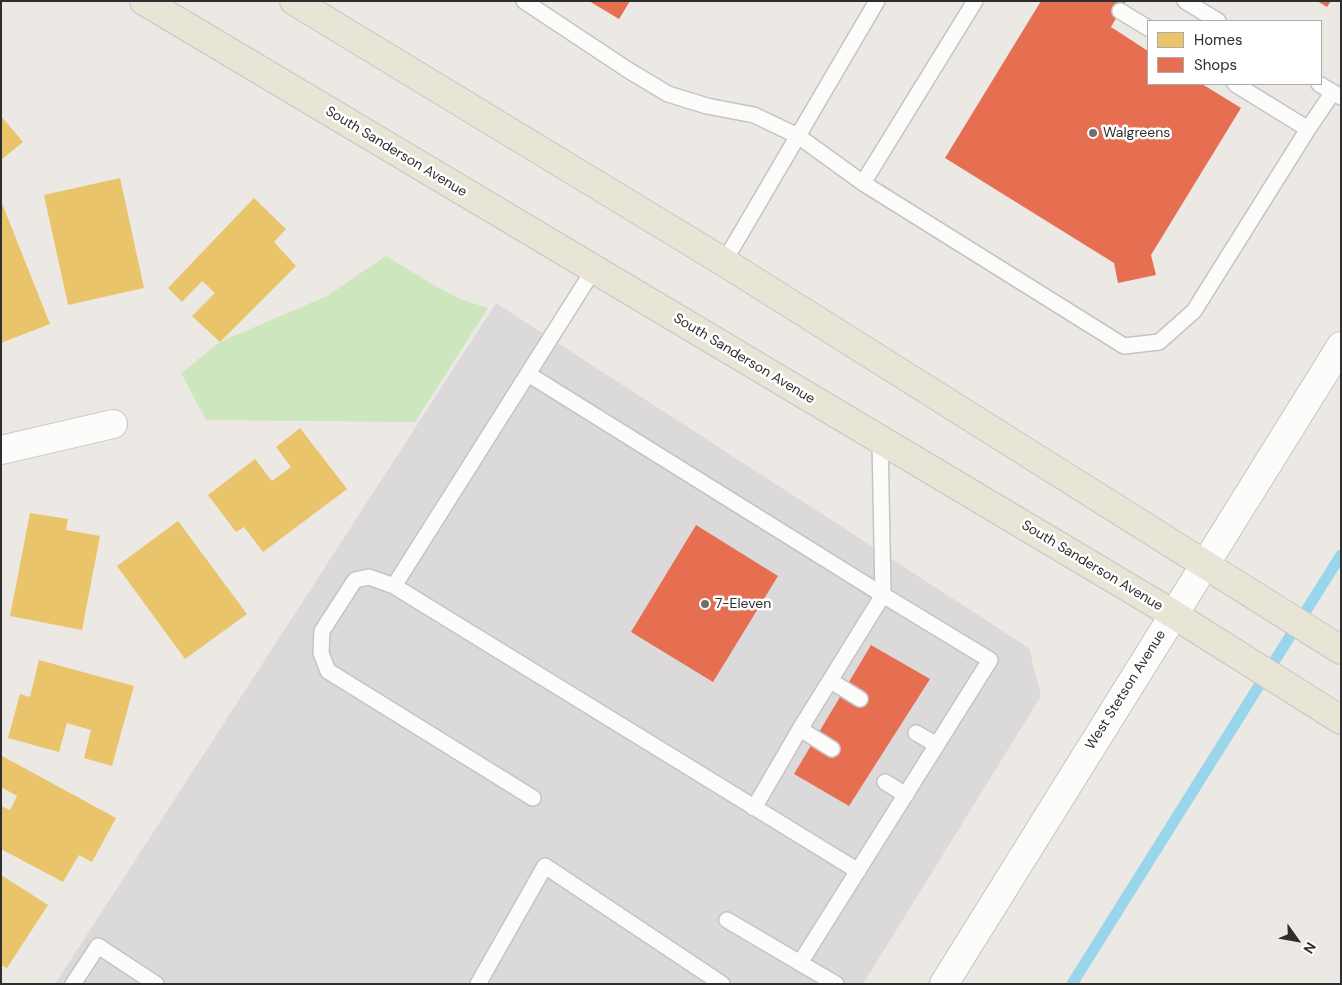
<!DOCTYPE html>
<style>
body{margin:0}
#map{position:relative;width:1342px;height:985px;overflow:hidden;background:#ece8e4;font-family:"DM Sans",sans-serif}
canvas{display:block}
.frame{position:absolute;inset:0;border:2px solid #2e2e2e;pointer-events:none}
.legend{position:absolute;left:1147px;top:20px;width:175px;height:65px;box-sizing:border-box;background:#fff;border:1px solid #ababab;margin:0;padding:6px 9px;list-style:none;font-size:15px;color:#2e2e2e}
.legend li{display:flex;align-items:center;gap:10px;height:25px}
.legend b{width:25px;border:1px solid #ababab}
.north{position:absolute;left:1272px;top:915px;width:50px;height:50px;-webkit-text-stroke:4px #fff;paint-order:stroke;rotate:122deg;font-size:14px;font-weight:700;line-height:20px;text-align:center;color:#2e2e2e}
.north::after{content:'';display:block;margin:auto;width:18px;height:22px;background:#2e2e2e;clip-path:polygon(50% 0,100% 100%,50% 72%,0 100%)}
</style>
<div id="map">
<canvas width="1342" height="985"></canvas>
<div class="frame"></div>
<ul class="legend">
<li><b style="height:14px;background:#e9c46a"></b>Homes</li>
<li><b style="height:14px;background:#e76f51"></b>Shops</li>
</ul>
<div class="north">N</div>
</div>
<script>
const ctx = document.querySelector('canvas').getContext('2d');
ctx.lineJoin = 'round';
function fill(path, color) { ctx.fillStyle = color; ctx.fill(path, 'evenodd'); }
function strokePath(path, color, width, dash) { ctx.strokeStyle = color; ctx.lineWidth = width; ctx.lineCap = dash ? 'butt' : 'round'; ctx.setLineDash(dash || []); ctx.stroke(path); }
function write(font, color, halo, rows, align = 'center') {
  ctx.font = font + ' "DM Sans",sans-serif'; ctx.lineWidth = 5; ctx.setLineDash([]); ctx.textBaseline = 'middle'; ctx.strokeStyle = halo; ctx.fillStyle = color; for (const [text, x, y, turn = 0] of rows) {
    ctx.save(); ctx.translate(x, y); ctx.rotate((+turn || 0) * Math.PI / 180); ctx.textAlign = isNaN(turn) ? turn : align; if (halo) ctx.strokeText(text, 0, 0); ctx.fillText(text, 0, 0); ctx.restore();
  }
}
fill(new Path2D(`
 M496,303L1029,648L1041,696L863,984H55Z`), '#dcd9db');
fill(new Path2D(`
 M386,256L432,284L460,299L488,308L415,422L206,420L181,373L220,342L327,296Z`), '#cee6be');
fill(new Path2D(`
 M1,116L23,142L1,160Z
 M120,178L144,288L68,305L44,195Z
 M254,198L286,229L274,242L296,266L220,342L192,316L215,293L202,281L182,302L168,288Z
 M1,201L50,324L1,343Z
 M300,428L347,489L263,552L244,527L236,532L208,495L255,459L272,481L291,467L276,447Z
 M30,513L68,519L66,530L100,536L82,630L10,616Z
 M178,521L247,614L185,659L117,566Z
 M39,660L134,686L112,766L84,758L91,730L67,723L59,752L8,738L20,694L30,697Z
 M2,756L116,818L92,862L79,855L63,882L1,849V806L10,810L17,796L1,787Z
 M1,875L48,905L7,968L1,965Z`), '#e9c46a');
fill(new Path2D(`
 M589,1H630L619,19Z
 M1041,1H1126L1111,27L1148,51V84H1202L1241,108L1151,255L1156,275L1118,283L1114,263L945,158Z
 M1317,1H1331L1327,7Z
 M696,525L778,576L713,682L631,632Z
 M871,645L930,679L849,806L794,774Z`), '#e76f51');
strokePath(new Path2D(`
 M1072,984L1341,555`), '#99d6ec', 11);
const lane = new Path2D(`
 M524,1L628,70L668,94L707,106L754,115L798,136L863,183L1124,346L1159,342L1194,311L1308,129L1333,92
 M1185,1L1218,21
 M1120,11L1148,28
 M1235,84L1308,129
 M1319,84L1341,97
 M863,183L975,1
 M724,262L877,1
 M594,269L394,586L858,871
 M528,374L883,595L800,729L754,808
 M394,586L369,577L355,580L322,631L321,653L328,671L533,798
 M831,681L860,699
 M800,729L832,749
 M916,733L937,745
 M885,782L906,795
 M727,920L800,963
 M73,984L98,946L156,984
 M478,984L545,866L722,984
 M836,984L800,963L990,660L883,595L880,440`);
const street = new Path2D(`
 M1,450L113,424`);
const secondary = new Path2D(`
 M944,984L1341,346`);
const primary = new Path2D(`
 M144,1L1173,614L1341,720
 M294,1L724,262L1341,650`);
strokePath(lane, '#c5c4c5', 18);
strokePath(street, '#c5c4c5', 30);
strokePath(secondary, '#c5c4c5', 30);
strokePath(primary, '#c6c5c4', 30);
strokePath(lane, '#fcfcfb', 15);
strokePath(street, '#fcfcfb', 28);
strokePath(secondary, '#fcfcfb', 28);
strokePath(primary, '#e8e4d6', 28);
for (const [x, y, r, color] of [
 [1093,133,5,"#706f6e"],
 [705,604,5,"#706f6e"]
]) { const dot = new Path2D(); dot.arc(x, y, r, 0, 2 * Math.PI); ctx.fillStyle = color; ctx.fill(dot); strokePath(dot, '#fff', 2); }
write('14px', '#2e2e2e', '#fff', [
 ["Walgreens",1103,133],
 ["7-Eleven",715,604]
], 'left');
write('14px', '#2e2e2e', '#fff', [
 ["South Sanderson Avenue",396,152,31],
 ["South Sanderson Avenue",744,359,31],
 ["South Sanderson Avenue",1092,566,31],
 ["West Stetson Avenue",1126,690,-58]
]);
</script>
